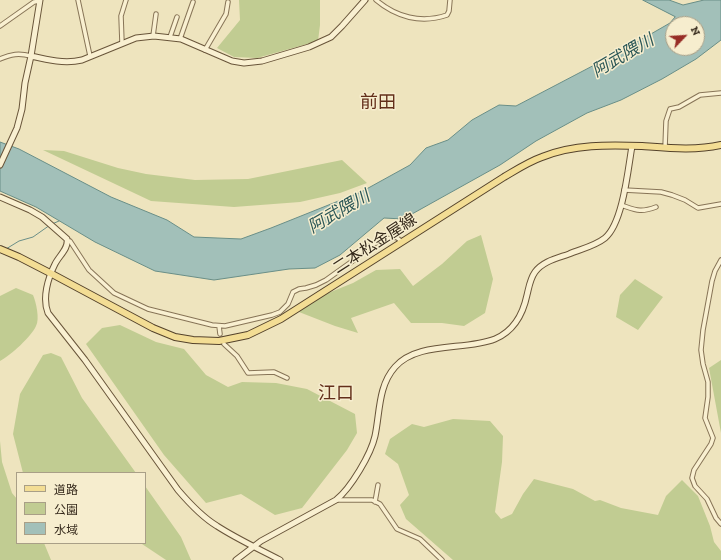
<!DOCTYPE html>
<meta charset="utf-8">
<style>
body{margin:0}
#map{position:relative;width:721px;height:560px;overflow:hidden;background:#eee4be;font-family:"Zilla Slab","Noto Sans JP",serif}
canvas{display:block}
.legend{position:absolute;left:16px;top:472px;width:130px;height:72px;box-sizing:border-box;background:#f6edce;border:1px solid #a99f87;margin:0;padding:5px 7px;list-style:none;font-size:12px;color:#362a1c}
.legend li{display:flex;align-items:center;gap:8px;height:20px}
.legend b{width:20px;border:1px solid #a99f87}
.north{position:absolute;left:665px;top:16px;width:40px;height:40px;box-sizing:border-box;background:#f6edce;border:1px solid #a99f87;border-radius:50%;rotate:65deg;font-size:11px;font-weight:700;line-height:16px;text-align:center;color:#362a1c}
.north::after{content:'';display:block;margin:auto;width:14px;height:18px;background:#972d26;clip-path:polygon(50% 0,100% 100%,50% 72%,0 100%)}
</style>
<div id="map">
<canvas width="721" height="560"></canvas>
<ul class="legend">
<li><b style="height:5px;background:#f3dd94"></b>道路</li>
<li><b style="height:11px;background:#c1cc92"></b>公園</li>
<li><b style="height:11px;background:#a2c0b9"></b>水域</li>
</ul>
<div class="north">N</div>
</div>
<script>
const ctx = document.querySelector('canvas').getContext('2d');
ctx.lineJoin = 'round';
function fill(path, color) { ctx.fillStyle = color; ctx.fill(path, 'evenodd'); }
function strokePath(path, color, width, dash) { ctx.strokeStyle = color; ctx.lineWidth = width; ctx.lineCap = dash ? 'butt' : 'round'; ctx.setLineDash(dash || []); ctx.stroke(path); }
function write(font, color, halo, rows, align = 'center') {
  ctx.font = font + ' "Zilla Slab","Noto Sans JP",serif'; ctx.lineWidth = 3; ctx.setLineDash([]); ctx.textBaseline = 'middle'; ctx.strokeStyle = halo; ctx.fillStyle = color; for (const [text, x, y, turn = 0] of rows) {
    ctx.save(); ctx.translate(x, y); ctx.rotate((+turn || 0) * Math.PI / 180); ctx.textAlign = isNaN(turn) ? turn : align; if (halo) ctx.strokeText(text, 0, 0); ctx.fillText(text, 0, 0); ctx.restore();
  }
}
fill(new Path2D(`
 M239,0H320V25L318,41L257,58L234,57L217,48L240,20Z
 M43,150L64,151L118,168L146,174L195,180L248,179L342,160L367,183L340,193L300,202L234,207L151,201Z
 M481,235L493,279L485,313L464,326L442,323H411L394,303L351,318L358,333L335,326L299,312L306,302L353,283L376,270L400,269L413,286L442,264L467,241Z
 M635,279L663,297L638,330L616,317L620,295Z
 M16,288L33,295C36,302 40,319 36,326C31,337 11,355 0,361V296Z
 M120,325L156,342L184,349L206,375L228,387L242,382L276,383L307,389L355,414L357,433L347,450L302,508L275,515L241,494L206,503L164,455L86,344L102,328Z
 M51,353L61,357L82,398L136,473H23L13,434L20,394L43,355Z
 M721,360V433L709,368Z
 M453,419L490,421L503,436L502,462L495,512L501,519L512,514L523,494L534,479L573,489L595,501L600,500L621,508L658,515L666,496L682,480L698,496L710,526L714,542L721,551V560H453L406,519L400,505L409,495L398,464L385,454L390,439L412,424L424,427Z
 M0,441L2,462L12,493L17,499V543H44L51,560H0Z
 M145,486L181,537L191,560H166L142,544L130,543H145Z`), '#c1cc92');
const water = new Path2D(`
 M643,0H669L683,5L704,0H721V40L696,59L662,79L621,100L587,113L536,141L500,165L403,219L384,218L340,255L315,268L289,269L214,280L155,271L95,242L36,207L0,191V142L19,149L111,197L167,220L194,237L241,239L271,228L361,192L410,165L426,148L448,140L472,120L499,105L516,106L623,50L670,23L675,17ZM673,24H697V48H673Z`);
fill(water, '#a2c0b9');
strokePath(water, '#698e87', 1);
strokePath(new Path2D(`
 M52,224L59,221
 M6,249L19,241L33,237L50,225`), '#698e87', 1);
const street = new Path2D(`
 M78,0L90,56
 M376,0C396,17 421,24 447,15L449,11L450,0
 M0,26L34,2L40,1
 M153,36L156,14
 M170,37L177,17
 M180,39L193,2
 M122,43L121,16L126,0
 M205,50L226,14L228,2
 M0,59C11,54 19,53 31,56
 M665,148L666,121L670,109L679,107L700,95L721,93
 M624,190L661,192L672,195L685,200L698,208L721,204
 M621,205C636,210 640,213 656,207
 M67,241H70L89,270L114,293L148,309L212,325L225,326L272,315L280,312L288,304L293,292L299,289L306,288L316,285L326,280L354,260L361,251L379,241L396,237L401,241
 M721,260L715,271L712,281L703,330L701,350L703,364L708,382V397L705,418L713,438L711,444L694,470L692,478L695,486L707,499L716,518L721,524
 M219,326L220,334
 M224,344L237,356L248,373L274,372L287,378
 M336,500H372L380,504L397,529L420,539L442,560
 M375,502L378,485`);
const secondary = new Path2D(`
 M31,56C48,60 65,64 82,60L136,38L154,36L181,39L232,61L244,63L262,61L309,47L331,37L342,26L365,0
 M0,165L17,128L22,109L25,83L31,56L40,0
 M0,197L30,210L42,217L67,239C69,248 59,256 55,264C48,278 42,298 48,313L85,360L178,490C190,504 202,517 217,526C237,539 259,549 280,560
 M236,560L261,541L336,500C351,488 371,454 375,436C380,413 378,386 395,367C418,341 465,351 495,339C514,331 523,314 527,295C529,287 530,279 535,272C543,261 558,258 569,254C581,249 595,246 605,238C623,223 628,169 632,146`);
const primary = new Path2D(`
 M0,249L19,257L52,274L153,328L175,337L193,340L219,341L248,335L281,319L504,177C516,170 528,162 542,157C574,144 608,145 642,146C668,148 695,151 721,145`);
strokePath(street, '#877457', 5.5);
strokePath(secondary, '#69553a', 7);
strokePath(primary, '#54422b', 8);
strokePath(street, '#f9f0d1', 3.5);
strokePath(secondary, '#f9f0d1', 5);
strokePath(primary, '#f3dd94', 6);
write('16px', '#362a1c', '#f6edce', [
 ["二本松金屋線",375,244,-33]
]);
write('italic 17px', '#2a5656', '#f6edce', [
 ["阿武隈川",623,56,-30],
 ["阿武隈川",339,212,-30]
]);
write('18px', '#632f1a', '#f6edce', [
 ["前田",378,103],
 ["江口",336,394]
]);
</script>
